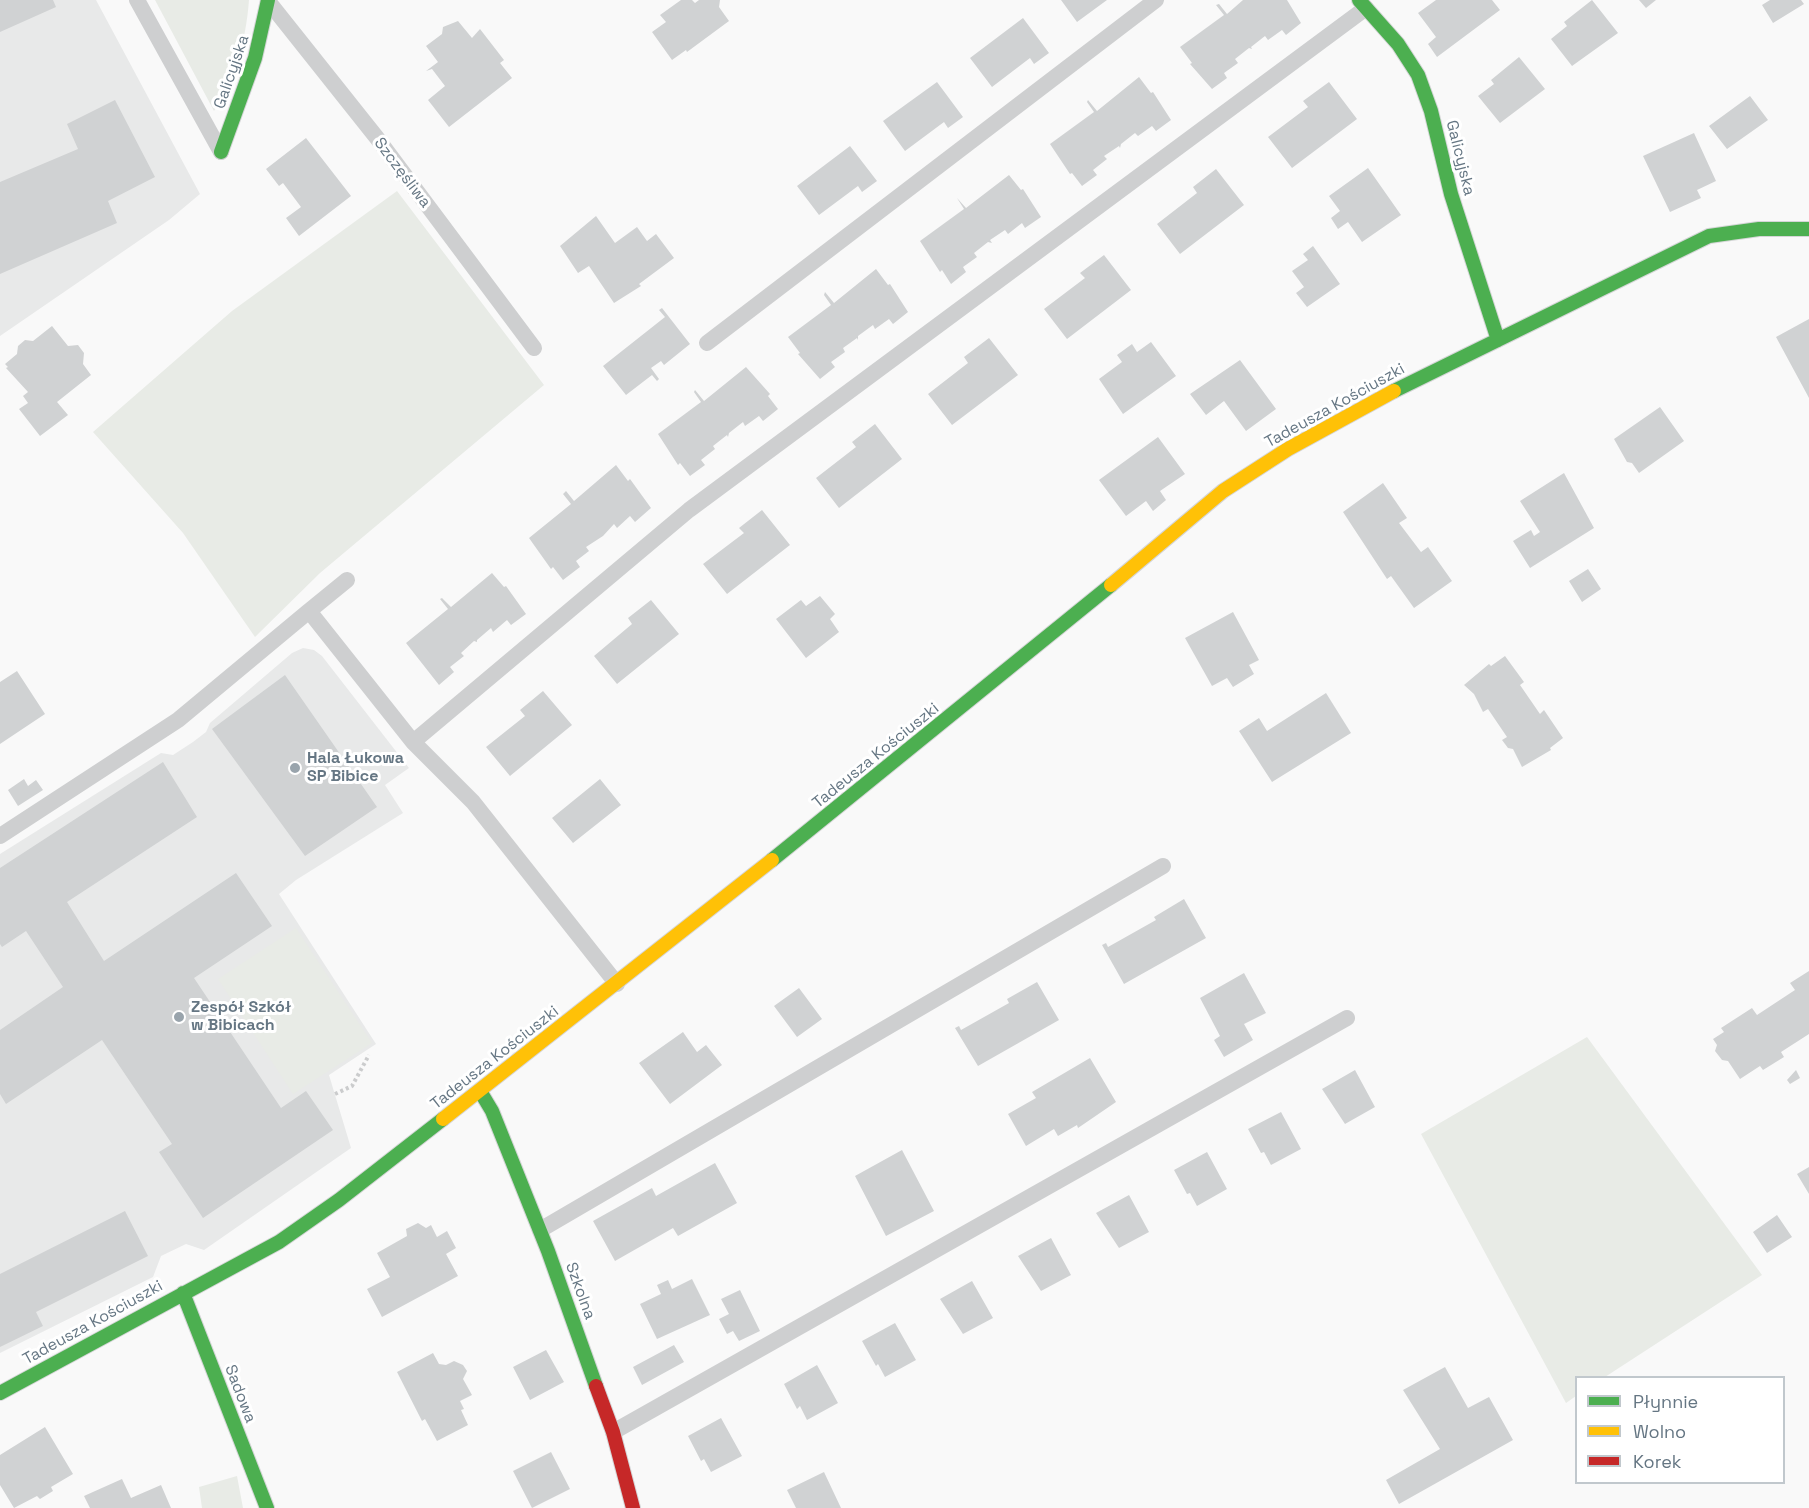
<!DOCTYPE html>
<meta charset="utf-8">
<style>
body{margin:0}
#map{position:relative;width:1809px;height:1508px;overflow:hidden;background:#f9f9f9;font-family:"Space Grotesk",sans-serif}
canvas{display:block}
.legend{position:absolute;left:1575px;top:1376px;width:210px;height:108px;box-sizing:border-box;background:#fff;border:2px solid #c1c8cd;margin:0;padding:8px 10px;list-style:none;font-size:18px;color:#657683}
.legend li{display:flex;align-items:center;gap:12px;height:30px}
.legend b{width:30px;border:2px solid #c1c8cd}
</style>
<div id="map">
<canvas width="1809" height="1508"></canvas>
<ul class="legend">
<li><b style="height:8px;background:#4caf50"></b>Płynnie</li>
<li><b style="height:8px;background:#ffc107"></b>Wolno</li>
<li><b style="height:8px;background:#c62828"></b>Korek</li>
</ul>
</div>
<script>
const ctx = document.querySelector('canvas').getContext('2d');
ctx.lineJoin = 'round';
function fill(path, color) { ctx.fillStyle = color; ctx.fill(path, 'evenodd'); }
function strokePath(path, color, width, dash) { ctx.strokeStyle = color; ctx.lineWidth = width; ctx.lineCap = dash ? 'butt' : 'round'; ctx.setLineDash(dash || []); ctx.stroke(path); }
function write(font, color, halo, rows, align = 'center') {
  ctx.font = font + ' "Space Grotesk",sans-serif'; ctx.lineWidth = 6; ctx.setLineDash([]); ctx.textBaseline = 'middle'; ctx.strokeStyle = halo; ctx.fillStyle = color; for (const [text, x, y, turn = 0] of rows) {
    ctx.save(); ctx.translate(x, y); ctx.rotate((+turn || 0) * Math.PI / 180); ctx.textAlign = isNaN(turn) ? turn : align; if (halo) ctx.strokeText(text, 0, 0); ctx.fillText(text, 0, 0); ctx.restore();
  }
}
fill(new Path2D(`
 M0,0H96L200,194L169,220L0,336Z
 M303,648L314,650L322,656L409,768L385,785L403,813L296,880L279,894L376,1044L329,1075L351,1148L204,1250L186,1244L161,1256L153,1277L0,1353V854L161,753L173,755L193,742L206,732L210,723L292,653Z`), '#e8e9e9');
fill(new Path2D(`
 M155,0H249C246,40 236,76 214,111Z
 M397,191L544,385L320,573L255,637L183,533L93,432L232,311Z
 M296,928L372,1043L293,1094L218,979Z
 M1587,1037L1762,1275L1605,1377L1576,1378V1396L1566,1403L1421,1134Z
 M237,1476L243,1508H202L199,1487Z`), '#e8ebe6');
fill(new Path2D(`
 M0,0H53L56,7L0,32Z
 M681,0H692L695,3L699,0H720L719,7L729,21L687,52L686,50L672,60L652,32L666,22L660,15Z
 M1061,0H1107L1077,22Z
 M1243,0H1287L1301,23L1286,35L1282,30L1268,40L1265,36L1251,47L1252,49L1249,48L1235,59L1238,63L1224,73L1227,78L1212,89L1190,64L1192,63L1180,47L1224,15L1216,5L1219,4L1227,14Z
 M1436,0H1492L1500,10L1437,57L1428,44L1436,37L1418,13Z
 M1592,0L1618,33L1572,66L1551,39L1567,26L1564,22Z
 M1639,0H1656L1646,8Z
 M1770,0H1801L1804,4L1773,23L1762,5Z
 M1023,18L1049,53L1034,64L1030,58L992,87L970,58Z
 M458,21L472,38L480,29L504,60L500,63L512,78L449,127L428,100L445,86L432,69L426,71L438,62L426,46L442,34L443,27Z
 M1519,57L1545,89L1500,123L1478,96L1494,84L1491,80Z
 M1139,77L1151,93L1153,92L1171,120L1156,131L1152,126L1138,136L1135,133L1121,144L1120,148L1119,146L1104,156L1107,159L1093,170L1097,175L1082,186L1072,173L1070,174L1050,144L1094,112L1087,102L1088,100L1097,111Z
 M937,82L963,117L948,128L944,122L905,151L883,121Z
 M1329,82L1357,119L1292,168L1268,137L1308,107L1303,101Z
 M1750,96L1768,120L1727,149L1709,126Z
 M115,100L155,177L108,201L117,223L0,274V182L78,149L67,124Z
 M1694,133L1716,181L1697,190L1701,198L1670,212L1643,156Z
 M306,138L351,196L299,236L286,218L301,207L283,183L279,186L266,169Z
 M850,146L877,181L862,192L858,186L819,215L797,186Z
 M1368,168L1401,215L1362,242L1348,222L1338,229L1331,218L1340,211L1329,196Z
 M1216,169L1244,205L1180,254L1157,224L1197,193L1193,187Z
 M1009,175L1021,190L1023,189L1041,217L1025,228L1022,223L1008,234L1005,230L990,240L992,243L988,242L974,253L977,257L963,267L966,272L951,284L942,270L940,272L920,241L964,209L957,198L966,208Z
 M596,216L615,243L637,227L647,241L656,234L674,258L639,284L641,286L614,303L589,266L578,273L560,246Z
 M1313,246L1340,284L1307,307L1296,293L1304,287L1292,271L1308,260L1303,254Z
 M1104,255L1131,290L1067,339L1044,309L1085,278L1080,273Z
 M876,269L888,285L890,284L908,312L893,324L889,319L875,329L873,325L858,336V340L857,338L843,348L845,352L831,362L835,367L820,379L798,354L800,353L788,337L831,305L824,295L825,292L834,303Z
 M662,308L690,344L664,365L661,361L651,368L659,379L657,381L652,375L626,395L603,366L665,317L659,310Z
 M1809,319V398L1776,337Z
 M52,326L68,346L78,345L84,353L83,364L91,375L57,402L68,415L40,436L19,409L28,403L23,396L28,392L6,368L8,367L5,364L17,354L18,346L25,340L33,341Z
 M989,338L1018,375L952,425L928,394L968,363L964,357Z
 M1151,342L1176,376L1123,414L1099,379L1122,362L1117,355L1132,344L1137,352Z
 M1240,360L1276,409L1246,431L1224,401L1206,415L1190,394Z
 M746,367L770,394L768,396L778,409L763,421L759,416L745,426L743,422L729,433L728,437L727,435L713,446L715,449L701,460L705,465L690,476L680,463L678,465L658,434L701,402L694,392L695,390L704,401Z
 M1660,407L1684,441L1639,473L1632,463L1627,462L1614,439Z
 M875,424L902,459L839,508L816,478L856,447L852,442Z
 M1158,437L1185,474L1160,491L1166,500L1153,511L1146,501L1126,516L1099,480Z
 M616,465L628,481L630,479L651,508L635,522L630,516L617,528L614,524L603,536L586,547L589,551L576,561L580,567L563,580L553,567L551,569L529,538L571,504L563,494L566,491L574,501Z
 M1564,473L1594,528L1530,568L1513,541L1531,530L1534,536L1540,532L1520,501Z
 M1383,483L1407,518L1399,523L1421,552L1428,547L1452,581L1414,608L1391,576L1387,579L1343,512Z
 M762,510L790,545L727,594L703,564L744,533L739,528Z
 M1588,569L1601,589L1582,602L1569,581Z
 M492,573L504,587L506,586L526,614L511,625L507,620L493,632L491,628L477,640V642L474,641L461,653L464,656L450,667L454,672L439,685L406,643L448,609L440,599L442,598L451,607Z
 M820,596L835,614L830,619L839,632L806,658L776,619L801,600L806,606Z
 M651,600L679,634L617,684L594,656L632,624L628,618Z
 M1233,612L1259,660L1249,665L1254,674L1233,687L1227,678L1212,686L1185,638Z
 M1505,656L1524,682L1520,685L1540,714L1544,710L1563,738L1550,748L1551,750L1522,767L1513,749L1508,748L1502,740L1507,737L1488,709L1483,712L1474,694L1464,685L1489,664L1491,666Z
 M17,671L45,714L0,744V682Z
 M285,675L377,807L305,856L212,729Z
 M543,691L572,725L510,776L486,747L525,716L520,710Z
 M1326,693L1351,733L1272,782L1239,731L1259,718L1267,731Z
 M163,762L197,817L67,902L104,961L236,873L272,926L194,978L281,1108L306,1091L333,1130L203,1218L159,1152L172,1144L102,1040L6,1104L0,1094V1030L63,987L26,931L2,947L0,944V868Z
 M24,779L28,786L36,780L43,790L18,806L8,790Z
 M600,779L621,805L573,843L552,818Z
 M1184,899L1206,938L1124,984L1102,945L1106,943L1108,947L1156,920L1154,917Z
 M1809,971V1034L1781,1052L1784,1057L1763,1070L1760,1066L1740,1079L1728,1061L1722,1060L1715,1051L1717,1045L1713,1039L1724,1032L1721,1028L1752,1008L1757,1015L1795,990L1790,983Z
 M1244,973L1266,1013L1244,1024L1253,1040L1224,1057L1214,1040L1220,1036L1200,998Z
 M1037,982L1059,1020L978,1066L955,1028L959,1026L961,1030L1009,1003L1007,999Z
 M799,988L822,1019L797,1037L774,1006Z
 M683,1032L697,1052L706,1045L722,1065L670,1104L639,1063Z
 M1090,1058L1116,1102L1078,1128L1077,1125L1058,1136L1054,1129L1026,1146L1008,1114L1036,1098L1032,1092Z
 M1355,1070L1375,1107L1345,1124L1322,1089Z
 M1796,1070L1800,1078L1790,1084L1787,1080Z
 M1281,1112L1301,1149L1271,1165L1264,1152L1261,1153L1248,1129Z
 M902,1150L934,1211L886,1236L855,1176Z
 M1207,1152L1227,1189L1197,1206L1190,1193L1187,1194L1174,1170Z
 M715,1163L737,1203L678,1236L673,1228L615,1261L593,1221L652,1188L656,1196Z
 M1809,1167V1194L1797,1174Z
 M1129,1195L1149,1232L1119,1248L1096,1213Z
 M125,1211L148,1256L36,1312L43,1326L0,1347V1274Z
 M1777,1215L1792,1237L1767,1253L1753,1232Z
 M418,1223L426,1228L431,1225L437,1237L447,1231L456,1248L446,1254L458,1276L382,1317L367,1289L390,1277L377,1253L407,1236L406,1229Z
 M1051,1238L1071,1275L1041,1291L1018,1256Z
 M692,1279L710,1315L657,1339L640,1304L661,1294L657,1285L668,1280L672,1289Z
 M972,1281L993,1318L963,1334L940,1299Z
 M740,1290L760,1331L739,1341L733,1331L727,1334L719,1319L729,1314L721,1299Z
 M895,1323L916,1360L885,1377L878,1364L876,1366L862,1341Z
 M674,1345L684,1362L642,1385L633,1367Z
 M546,1350L564,1382L530,1400L513,1367Z
 M433,1353L439,1364L446,1365L454,1361L463,1365L467,1371L463,1379L472,1395L460,1401L464,1409L461,1410L468,1425L437,1441L425,1419L422,1421L397,1372Z
 M817,1365L838,1403L807,1420L800,1406L797,1409L784,1384Z
 M1445,1367L1468,1408L1489,1397L1513,1440L1399,1504L1386,1480L1440,1449L1403,1390Z
 M721,1418L742,1456L711,1472L704,1459L701,1461L688,1436Z
 M45,1427L73,1474L51,1487L53,1491L40,1499L37,1496L14,1508L0,1485V1455Z
 M551,1452L570,1489L532,1508L513,1471Z
 M824,1472L841,1508H796L787,1490Z
 M122,1479L131,1498L161,1485L171,1508H90L84,1496Z`), '#d0d2d3');
const fast = new Path2D(`
 M1359,0L1398,44L1418,75L1431,111L1451,194L1498,340
 M221,152L255,58L268,0
 M1394,391L1709,236L1759,229H1809
 M772,860L1111,585
 M480,1091L492,1111L548,1251L596,1386
 M183,1293L267,1508
 M0,1393L279,1242L339,1200L443,1119`);
const slow = new Path2D(`
 M1111,585L1223,491L1288,449L1394,391
 M443,1119L772,860`);
const jam = new Path2D(`
 M596,1386L613,1432L633,1508`);
strokePath(fast, '#d5d6d7', 16);
strokePath(slow, '#d5d6d7', 16);
strokePath(jam, '#d5d6d7', 16);
strokePath(new Path2D(`
 M335,1094L352,1086L369,1055`), '#cbcccd', 4, [3, 3]);
strokePath(new Path2D(`
 M137,0L221,152
 M268,1L377,138L534,348
 M707,343L1156,0
 M309,611L347,580
 M413,742L689,510L1366,8
 M0,836L178,720L309,611L413,742L473,802L617,984
 M540,1230L1163,866
 M613,1432L1347,1018`), '#cecfd0', 16);
strokePath(fast, '#4caf50', 14);
strokePath(slow, '#ffc107', 14);
strokePath(jam, '#c62828', 14);
for (const [x, y, r, color] of [
 [295,768,6,"#99a4ac"],
 [179,1017,6,"#99a4ac"]
]) { const dot = new Path2D(); dot.arc(x, y, r, 0, 2 * Math.PI); ctx.fillStyle = color; ctx.fill(dot); strokePath(dot, '#fff', 2); }
write('16px', '#657683', '#fff', [
 ["Galicyjska",232,72,-71],
 ["Galicyjska",1460,158,76],
 ["Szczęśliwa",402,173,53],
 ["Tadeusza Kościuszki",1335,406,-29],
 ["Tadeusza Kościuszki",876,756,-39],
 ["Tadeusza Kościuszki",495,1058,-38],
 ["Szkolna",580,1291,70],
 ["Tadeusza Kościuszki",93,1323,-29],
 ["Sadowa",240,1394,69]
]);
write('bold 16px', '#657683', '#fff', [
 ["Hala Łukowa",307,759],
 ["SP Bibice",307,777],
 ["Zespół Szkół",191,1008],
 ["w Bibicach",191,1026]
], 'left');
</script>
